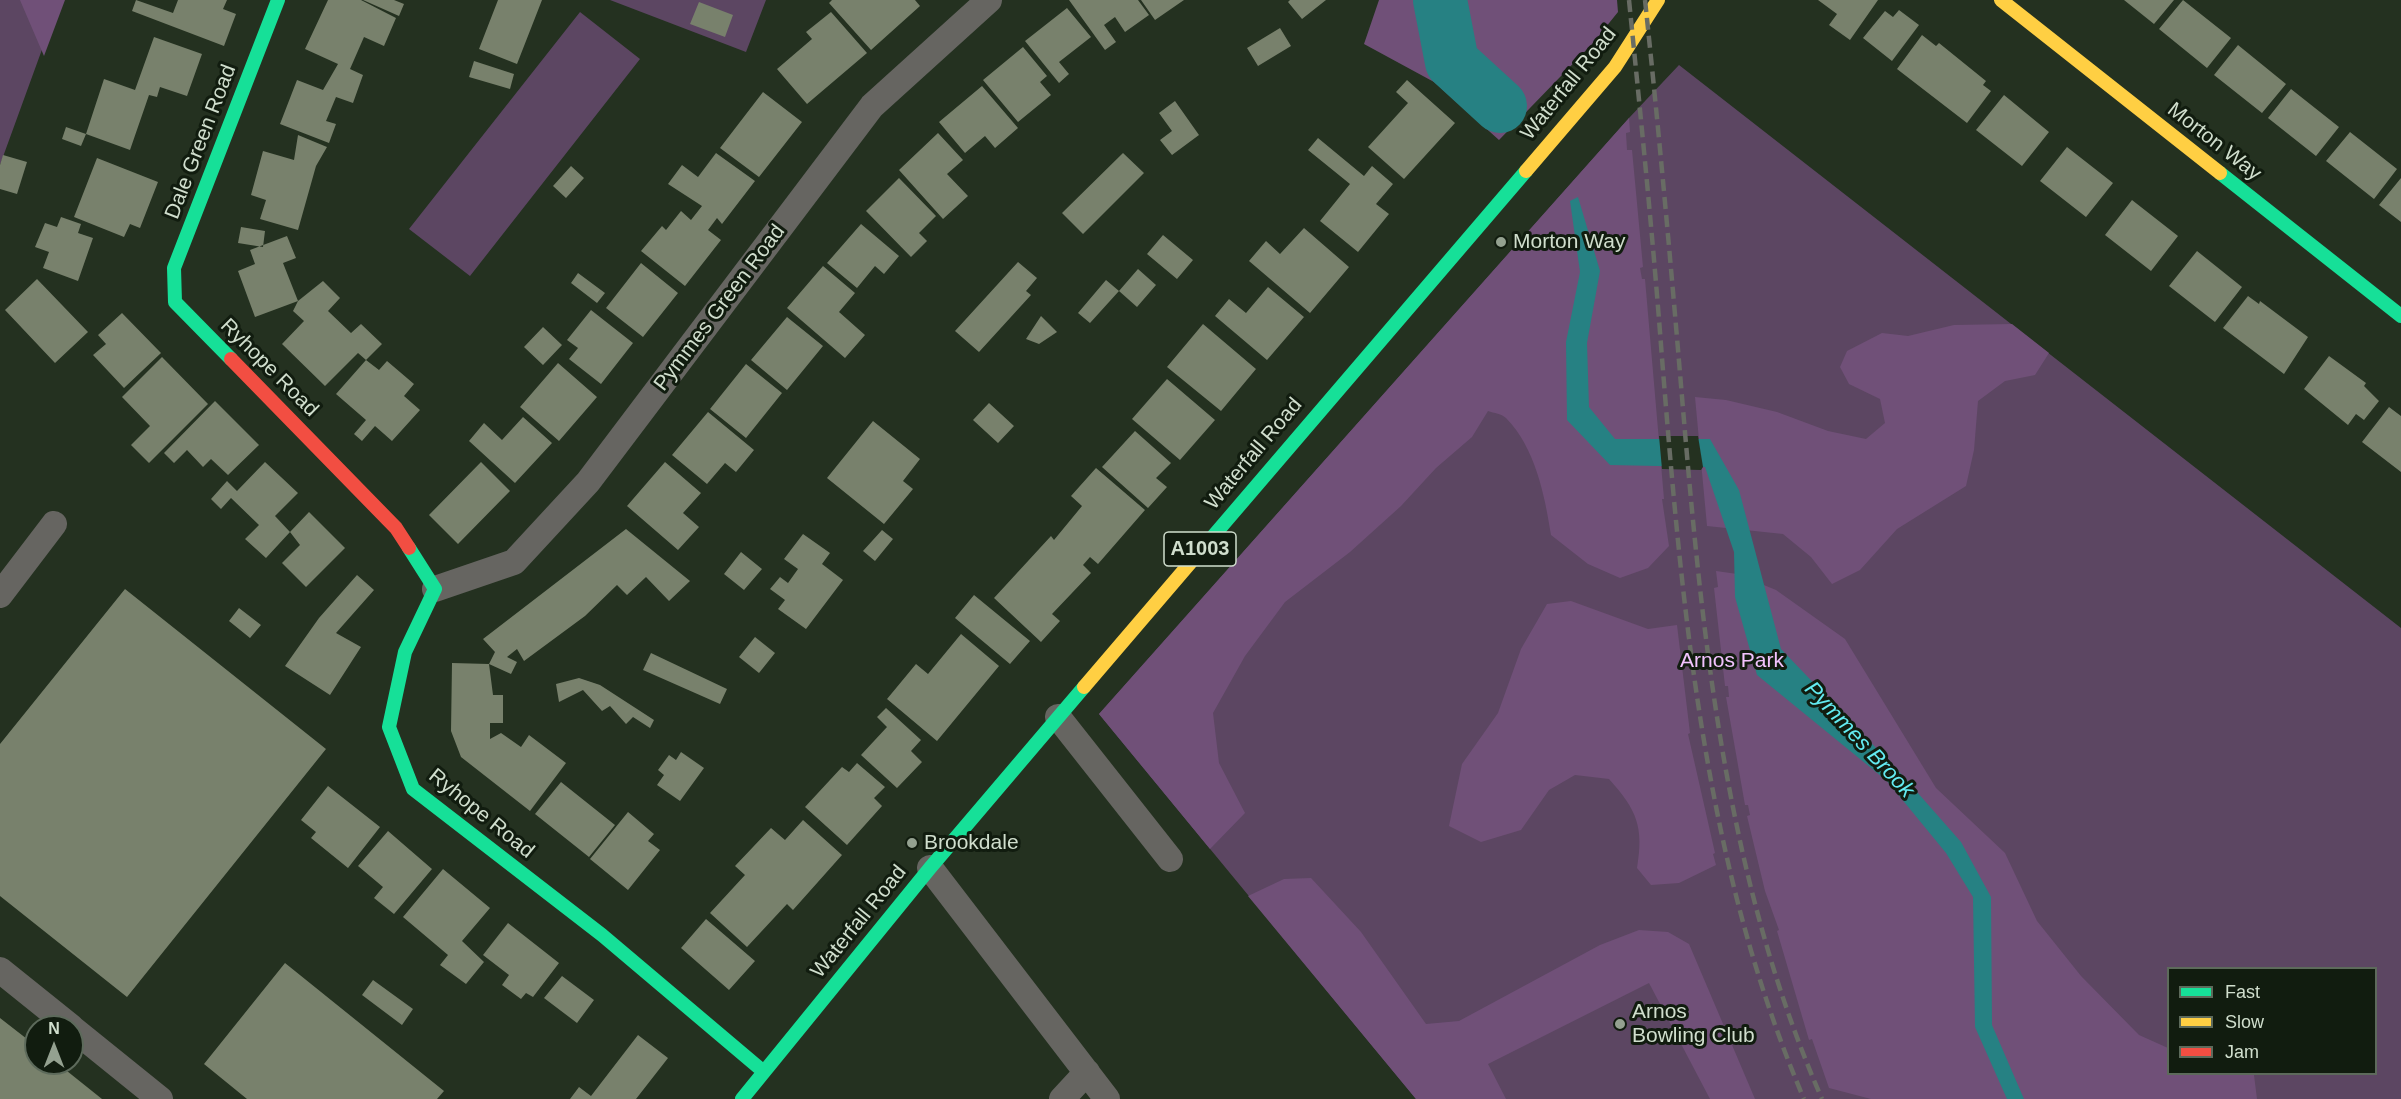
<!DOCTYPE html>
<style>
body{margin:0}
#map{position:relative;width:2401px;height:1099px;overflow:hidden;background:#243120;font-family:Helvetica,sans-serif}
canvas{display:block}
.legend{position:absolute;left:2167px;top:967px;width:210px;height:108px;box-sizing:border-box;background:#111c0f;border:2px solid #5d6a5b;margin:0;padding:8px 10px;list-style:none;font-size:18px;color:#d0decd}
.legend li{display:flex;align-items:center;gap:12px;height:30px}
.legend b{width:30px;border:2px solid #5d6a5b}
.north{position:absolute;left:24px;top:1015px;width:60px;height:60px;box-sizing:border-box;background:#111c0f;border:2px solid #5d6a5b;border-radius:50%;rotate:0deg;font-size:16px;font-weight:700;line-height:24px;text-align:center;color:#d0decd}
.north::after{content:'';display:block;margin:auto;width:21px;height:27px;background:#94a190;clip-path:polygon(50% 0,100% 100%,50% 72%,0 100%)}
</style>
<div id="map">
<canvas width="2401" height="1099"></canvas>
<ul class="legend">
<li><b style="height:8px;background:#16e098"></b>Fast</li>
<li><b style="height:8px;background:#ffcf43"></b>Slow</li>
<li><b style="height:8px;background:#f24e42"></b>Jam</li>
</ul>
<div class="north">N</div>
</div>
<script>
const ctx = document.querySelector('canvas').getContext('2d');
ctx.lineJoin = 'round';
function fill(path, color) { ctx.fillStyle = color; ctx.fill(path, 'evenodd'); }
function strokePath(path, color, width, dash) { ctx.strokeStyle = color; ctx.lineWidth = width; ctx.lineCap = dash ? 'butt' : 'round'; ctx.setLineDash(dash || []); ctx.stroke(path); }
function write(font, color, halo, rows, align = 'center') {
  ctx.font = font + ' Helvetica,sans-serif'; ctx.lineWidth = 6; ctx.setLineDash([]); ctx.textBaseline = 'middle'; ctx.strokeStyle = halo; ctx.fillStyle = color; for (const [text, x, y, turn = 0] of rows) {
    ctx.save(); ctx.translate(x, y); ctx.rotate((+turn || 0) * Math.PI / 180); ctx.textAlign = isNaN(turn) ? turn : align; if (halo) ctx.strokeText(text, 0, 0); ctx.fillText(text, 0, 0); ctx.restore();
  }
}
fill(new Path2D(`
 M0,0H60L0,165Z
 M610,0H766L746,52Z
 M580,12L640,59L470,276L409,229Z
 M1679,65L2401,628V1099H1416L1099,714L1629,118ZM2168,968H2376V1074H2168Z`), '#5c4662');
fill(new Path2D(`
 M20,0H65L44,56Z
 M1379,0H1617L1618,12L1593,43L1499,140L1434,82L1364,44Z
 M1629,118L1630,132L1626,133L1627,150H1632L1643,267L1640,268L1642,279H1645L1664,499H1662L1669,546L1648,568L1620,578L1588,564L1551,535C1545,496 1535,447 1506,418C1502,414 1494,413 1488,411L1472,437L1436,468L1401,506L1350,552L1285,602L1245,656L1213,713L1219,763L1245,813L1210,849L1099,714Z
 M2012,324L2049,353L2035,375L2005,381L1978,401L1974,450L1966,486L1897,529L1860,570L1832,584L1811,557L1783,534L1707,526L1695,397L1726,400L1777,412L1828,431L1866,439L1885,423L1880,399L1849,384L1840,367L1847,351L1882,333L1908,336L1954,325Z
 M1716,571L1737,574L1776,590L1845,639L1936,788L2005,853L2037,921L2081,976L2139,1035L2168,1048V1074L2254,1075L2257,1099H1871L1829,1088L1812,1039L1809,1040L1777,931L1779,930L1765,891L1747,816L1750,815L1748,805H1745L1726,697H1729L1728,686H1725L1714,588L1718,587Z
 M1571,601L1648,629L1677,625L1690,733L1688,734L1715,853L1713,854L1716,865L1679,883L1651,885L1637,868C1644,827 1637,810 1609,779L1575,775L1549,790L1521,830L1481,842L1449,826L1462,764L1498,713L1521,649L1547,604Z
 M1311,878L1361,932L1426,1024L1459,1021L1600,945L1639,930L1668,932L1689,944L1755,1099H1710L1649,983L1488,1064L1506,1099H1416L1248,896L1284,879Z`), '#705078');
fill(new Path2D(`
 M1578,197L1600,271L1587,343L1589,407L1615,439H1710L1739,490L1781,649L1902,775L1961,842L1991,897L1992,1025L2024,1099H2007L1975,1027L1973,897L1946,853L1887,781L1757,675L1735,597L1734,552L1705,467L1610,465L1567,420L1566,342L1580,272L1570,201Z`), '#268183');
fill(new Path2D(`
 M1659,436H1698L1703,467L1701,470L1662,469Z`), '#243120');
strokePath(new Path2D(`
 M1440,0L1452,62L1500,106`), '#268183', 54);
fill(new Path2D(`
 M136,0L173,13L178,0H227L223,9L236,14L224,46L132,11Z
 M328,0H361L396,18L384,46L364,37L350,69L363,75L353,103L336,97L326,121L336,124L329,143L280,124L297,80L323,90L338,64L305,49Z
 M363,0H394L404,4L399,16Z
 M498,0H542L517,64L479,49Z
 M832,0H915L920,6L871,50L829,3Z
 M1069,0H1138L1149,15L1125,32L1115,17L1104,25L1116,42L1105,50Z
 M1141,0H1184L1155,20Z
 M1290,0H1326L1302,19L1288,2Z
 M1818,0H1878L1850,40L1829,25L1837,14Z
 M2124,0H2174L2154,24Z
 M2183,0L2231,38L2207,68L2159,29Z
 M699,2L733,15L725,37L690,24Z
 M1067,8L1091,37L1059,62L1069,74L1059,83L1025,41Z
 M1899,10L1919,25L1892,61L1863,38L1885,11L1893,17Z
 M831,12L867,53L807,104L777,69L812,39L806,32Z
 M1280,28L1291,46L1258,66L1247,48Z
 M1922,35L1936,46L1939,43L1986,81L1983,85L1991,91L1967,123L1897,69Z
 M154,37L202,54L187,96L160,87L157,97L149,95L130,150L86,134L104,79L135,90Z
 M2238,45L2286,84L2262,113L2214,75Z
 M1023,47L1047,76L1040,82L1051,95L1018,122L983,80Z
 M474,61L514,74L510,89L469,77Z
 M1407,80L1455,123L1404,179L1368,147L1408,103L1396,92Z
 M982,86L1018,128L995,148L985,136L965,153L939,122Z
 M2291,89L2339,127L2316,156L2268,118Z
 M763,92L802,122L759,177L720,148Z
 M2004,95L2049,132L2022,166L1976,130Z
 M1175,101L1199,135L1172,155L1160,140L1172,131L1159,113Z
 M66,127L86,134L81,146L62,139Z
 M2350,132L2397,169L2374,199L2326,161Z
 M938,133L963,160L947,174L968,196L943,219L899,170Z
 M298,135L327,147L316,166L298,230L260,219L266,200L251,195L263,151L294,160Z
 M1318,138L1364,176L1372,166L1393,184L1376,204L1389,214L1358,252L1320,221L1350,184L1308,150Z
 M2067,147L2113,183L2086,217L2040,181Z
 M716,153L755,181L722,224L717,218L708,230L721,240L685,286L641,251L662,226L666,230L681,211L691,220L702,206L668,184L682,165L698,177Z
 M1123,153L1144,173L1083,234L1062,213Z
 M3,155L27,162L17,194L0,189V165Z
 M97,158L158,182L140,228L130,224L124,237L74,217Z
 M571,166L584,178L566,198L553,186Z
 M899,178L936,216L919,233L927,241L911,257L866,211Z
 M2401,178V222L2379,205Z
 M2132,200L2178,236L2151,271L2105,235Z
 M61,217L81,224L78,233L93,238L78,281L43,268L49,252L35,247L45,223L57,227Z
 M861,224L899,256L884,274L875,266L857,288L827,263Z
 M241,227L265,231L263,247L238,243Z
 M1304,228L1349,267L1310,313L1249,261L1266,241L1280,254Z
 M1163,235L1193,260L1177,279L1147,254Z
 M287,236L296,258L283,263L298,301L255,317L238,271L255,264L250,250Z
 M2197,251L2242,287L2215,322L2169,286Z
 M1018,262L1037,278L1026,291L1031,295L979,352L955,331Z
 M641,263L678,293L643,337L606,308Z
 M823,266L855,293L839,312L865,335L845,358L787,308Z
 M1138,269L1156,285L1137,307L1119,291Z
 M578,273L605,293L597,303L571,283Z
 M37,279L88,332L55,363L5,310Z
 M1106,280L1119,291L1090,323L1078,313Z
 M323,281L340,298L328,311L351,333L361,324L382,344L366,360L379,370L387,361L414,384L404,396L420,410L392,441L375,426L362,441L354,434L366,420L336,394L366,360L358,353L325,386L282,344L304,321L293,311L298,301Z
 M1268,287L1304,317L1267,360L1215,316L1229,299L1246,313Z
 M2248,296L2259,304L2260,301L2308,337L2284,374L2223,328Z
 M591,310L633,343L601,384L569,359L578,348L567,340Z
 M122,313L161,353L124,388L93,355L106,344L98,335Z
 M1041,316L1057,332L1039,344L1026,339Z
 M787,317L823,346L787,390L751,360Z
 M1203,324L1256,369L1221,411L1167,367Z
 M543,327L562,345L543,365L524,347Z
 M2329,356L2366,383L2364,386L2379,401L2364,420L2356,414L2348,425L2304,389Z
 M162,357L208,404L149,463L131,445L150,426L122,397Z
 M558,363L597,397L559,441L520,407Z
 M746,364L782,393L746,438L710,409Z
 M1167,379L1215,420L1180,460L1132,419Z
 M215,401L259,445L228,475L211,459L203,467L187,450L174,463L164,453Z
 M989,403L1014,426L998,443L973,420Z
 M2389,407L2401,416V472L2362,442Z
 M708,412L754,450L736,472L725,463L707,484L672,455Z
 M523,417L552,443L515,483L469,441L484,423L502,440Z
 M873,421L920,459L903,481L913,489L884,524L827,478Z
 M1135,431L1171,463L1156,478L1167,487L1148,508L1102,467Z
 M265,462L298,493L275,516L290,532L266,558L245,539L259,525L231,498L221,509L211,499L227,481L237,491Z
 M481,462L510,491L458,544L429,515Z
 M665,462L701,493L683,513L699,527L678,550L627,506Z
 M1096,468L1145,510L1098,564L1090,557L1083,565L1091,573L1052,614L1060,621L1041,642L994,598L1051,536L1054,540L1082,506L1071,496Z
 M309,512L345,548L306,587L282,563L300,545L290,532Z
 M626,529L690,581L669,601L646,577L627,595L617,585L585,616L524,661L517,649L507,657L517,662L511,674L489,664L493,695H503V723H490V739L501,733L521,747L529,735L566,763L530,811L461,757L451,731L452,663L489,664L495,652L483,639Z
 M882,530L893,539L875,561L863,551Z
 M803,534L830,553L822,564L843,580L806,629L778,609L785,600L770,589L780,577L788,583L798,569L784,559Z
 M741,552L762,569L744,590L724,574Z
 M357,575L374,590L336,633L361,647L330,695L285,666L319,618Z
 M125,589L326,749L127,997L0,896V744Z
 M974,595L1030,641L1010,664L955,618Z
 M239,608L261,625L250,638L229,621Z
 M961,634L999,666L937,741L887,699L916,664L928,674Z
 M755,637L775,653L759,673L739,657Z
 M651,653L727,689L720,704L643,670Z
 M579,678L600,685L654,720L650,728L633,717L626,724L610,706L602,711L583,690L559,702L556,684Z
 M886,708L921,740L911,751L922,762L897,788L861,755L887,727L877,717Z
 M681,752L704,768L680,801L657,785L664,775L658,770L669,755L676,760Z
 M857,763L885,787L874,798L882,806L847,845L805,807L842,767L849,772Z
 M561,782L615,825L589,857L535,814Z
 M328,786L380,827L348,868L311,838L316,832L301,820Z
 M628,812L654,834L648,841L660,850L628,890L590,859Z
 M803,820L842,855L793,910L787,904L747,947L710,913L745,875L735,866L771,828L785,840Z
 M388,831L432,869L394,914L374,898L383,887L358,866Z
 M443,869L490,908L462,941L484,962L466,984L440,965L448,955L403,917Z
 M706,919L755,961L729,990L681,948Z
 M508,923L559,963L533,997L526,993L521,999L502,985L509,975L483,955Z
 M285,963L444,1091L437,1099H247L204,1064Z
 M562,976L594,1000L577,1023L544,998Z
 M373,980L413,1009L402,1025L362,995Z
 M0,1018L36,1046V1063H57L102,1099H0Z
 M638,1035L668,1058L636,1099H570L579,1087L591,1096Z`), '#78816c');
strokePath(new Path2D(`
 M435,589L514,562L588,482L872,106L989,0
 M0,595L54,524
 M1058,717L1170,859
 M930,868L1107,1099
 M0,970L71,1027
 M72,1028L160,1099
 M1062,1099L1087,1072`), '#666561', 26);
strokePath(new Path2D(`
 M2220,173L2401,316
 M231,359L175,302L174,268L278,0
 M409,548L435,589L405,652L389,727L413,789L602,935L764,1072
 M1203,548L1526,171
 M742,1099L930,868L1084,687`), '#16e098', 14);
strokePath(new Path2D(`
 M2001,0L2220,173
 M1526,171L1615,67L1658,0
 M1084,687L1203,548`), '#ffcf43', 14);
strokePath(new Path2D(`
 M231,359L396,528L409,548`), '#f24e42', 14);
strokePath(new Path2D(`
 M1629,0C1641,119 1653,238 1662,358C1682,608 1704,866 1804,1099
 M1645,0C1659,132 1671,265 1682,397C1702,635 1725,878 1822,1099`), '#686c64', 4.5, [12, 6]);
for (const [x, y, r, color] of [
 [1501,242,6,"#94a190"],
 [912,843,6,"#94a190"],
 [1620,1024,6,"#94a190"]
]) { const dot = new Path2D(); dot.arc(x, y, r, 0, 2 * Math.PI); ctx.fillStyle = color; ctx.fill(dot); strokePath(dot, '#111c0f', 2); }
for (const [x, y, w] of [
 [1200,549,72]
]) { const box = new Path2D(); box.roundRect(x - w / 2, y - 17, w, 34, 4.5); ctx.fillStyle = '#111c0f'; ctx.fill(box); strokePath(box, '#d0decd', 1.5); }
write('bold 20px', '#d0decd', null, [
 ["A1003",1200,549]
]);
write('21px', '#d0decd', '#111c0f', [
 ["Waterfall Road",1569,84,-51],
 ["Dale Green Road",201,142,-69],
 ["Morton Way",2214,142,38],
 ["Pymmes Green Road",720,308,-53],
 ["Ryhope Road",269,368,45],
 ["Waterfall Road",1254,454,-50],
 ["Ryhope Road",481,814,39],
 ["Waterfall Road",859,922,-51]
]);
write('21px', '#d0decd', '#111c0f', [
 ["Morton Way",1513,242],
 ["Brookdale",924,843],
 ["Arnos",1632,1012],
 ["Bowling Club",1632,1036]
], 'left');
write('21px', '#f2c3fe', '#111c0f', [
 ["Arnos Park",1732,661]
]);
write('italic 22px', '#63ebf1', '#111c0f', [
 ["Pymmes Brook",1859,740,47]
]);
</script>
